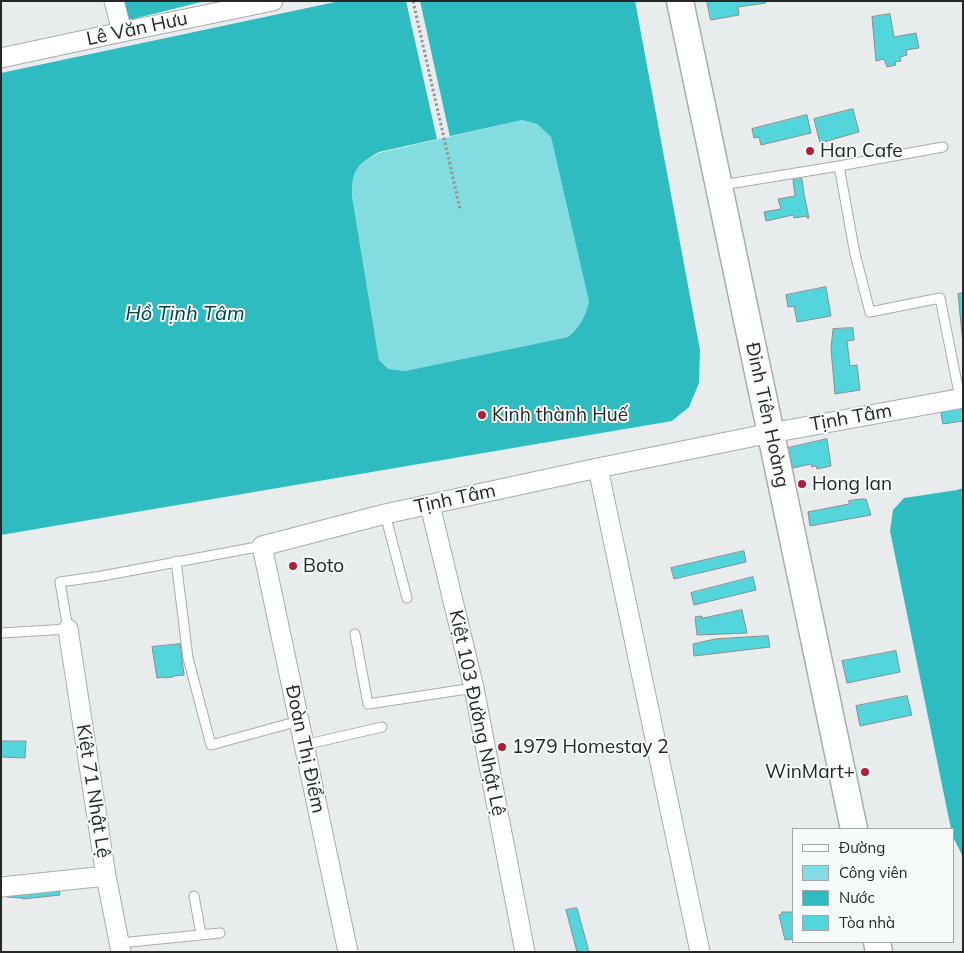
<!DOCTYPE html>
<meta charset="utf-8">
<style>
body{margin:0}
#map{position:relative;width:964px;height:953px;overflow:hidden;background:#e8ecec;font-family:Mulish,sans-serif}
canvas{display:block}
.frame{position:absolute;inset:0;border:2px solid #262727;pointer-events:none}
.legend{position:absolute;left:792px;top:828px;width:162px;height:115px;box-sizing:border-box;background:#f6fafa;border:1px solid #a3a6a6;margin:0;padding:6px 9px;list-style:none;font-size:15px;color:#262727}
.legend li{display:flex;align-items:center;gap:10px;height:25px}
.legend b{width:25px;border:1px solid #a3a6a6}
</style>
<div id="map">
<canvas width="964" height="953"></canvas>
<div class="frame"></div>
<ul class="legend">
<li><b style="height:6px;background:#fff"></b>Đường</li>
<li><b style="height:14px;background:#83dcdf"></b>Công viên</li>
<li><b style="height:14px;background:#2fbcc1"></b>Nước</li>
<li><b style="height:14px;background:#52d6db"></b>Tòa nhà</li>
</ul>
</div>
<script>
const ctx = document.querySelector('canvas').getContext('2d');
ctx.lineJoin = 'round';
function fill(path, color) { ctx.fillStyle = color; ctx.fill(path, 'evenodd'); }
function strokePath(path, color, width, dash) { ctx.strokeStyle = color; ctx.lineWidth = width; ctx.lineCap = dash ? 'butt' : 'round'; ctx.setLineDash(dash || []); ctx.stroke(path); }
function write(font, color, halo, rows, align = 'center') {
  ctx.font = font + ' Mulish,sans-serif'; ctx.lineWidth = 4; ctx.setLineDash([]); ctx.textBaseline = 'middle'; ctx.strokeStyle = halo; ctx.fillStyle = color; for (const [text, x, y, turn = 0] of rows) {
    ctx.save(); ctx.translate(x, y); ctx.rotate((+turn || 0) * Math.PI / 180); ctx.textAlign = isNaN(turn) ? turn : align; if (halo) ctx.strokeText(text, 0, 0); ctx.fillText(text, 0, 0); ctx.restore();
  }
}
fill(new Path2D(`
 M522,120L537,124L551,137L589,302C585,317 580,327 568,337L405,371L390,369L379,360L352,196C352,170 356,165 379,153Z`), '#83dcdf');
fill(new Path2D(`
 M124,1H205L129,20Z
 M340,1H635L700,350L699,383L689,407L672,421L1,535V73ZM522,120L537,124L551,137L589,302C585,317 580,327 568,337L405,371L389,369L379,360L352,196C352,170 356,165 379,152Z
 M963,488V857L953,837V829H951L890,531L893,510L904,498L957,490Z`), '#2fbcc1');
fill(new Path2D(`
 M406,1H420L450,137L437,139Z`), '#e8ecec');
const building = new Path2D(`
 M707,1H765L766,3L738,7L739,15L711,20Z
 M890,14L894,37L916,33L919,48L906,50L907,55L900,57L901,61L895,62L896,65L887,67L884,59L876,61L872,17Z
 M853,109L859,132L820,143L814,119Z
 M807,115L811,133L761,145L759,137L754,138L752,129Z
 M802,179L804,194L809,218H807V216L794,218L793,215L766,221L764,212L781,209L778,199L795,196L793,180Z
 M826,287L831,316L797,322L794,306L788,307L786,295Z
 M963,293V344L958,294Z
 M853,328L854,340L847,341L850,366L857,365L860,390L835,394L831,349L833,329Z
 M959,389L963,390V421L943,424L938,398L948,396L947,391Z
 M827,439L831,466L817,469L816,466L812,467L811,464L793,468L788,448Z
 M861,499H866L871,515L810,526L808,512L849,504V501Z
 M744,551L746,562L674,579L671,568Z
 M753,577L756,590L694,605L691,593Z
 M742,610L747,633L697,635L695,617L702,616V618Z
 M768,636L770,647L694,656L693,644L715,639Z
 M180,644L184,675L173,676V677L164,678V677L157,678L152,647Z
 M896,651L900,672L847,683L842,661Z
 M907,696L912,715L860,726L856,706Z
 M1,741H26L25,758L1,757Z
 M57,875L60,895L23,899V898L7,897L5,882Z
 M577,908L589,952H577L566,910Z
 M782,912H793V939L785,940L779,915L782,914Z`);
fill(building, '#52d6db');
strokePath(building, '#8b8e8e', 1);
const lane = new Path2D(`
 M839,166L855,254L870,312L940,298L960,398
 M722,185L839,166L943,147
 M385,514L407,598
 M176,561L188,658L211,745L299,721
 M1,633L68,629L60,582L102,576L262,546
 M355,634L368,704L474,688
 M304,745L382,727
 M194,896L201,934
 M120,943L220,933`);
const street = new Path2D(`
 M114,1L122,32
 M1,58L122,32L273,1
 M598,468L700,952
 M430,505L474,688L525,952
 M68,629L106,876L121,952
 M1,887L106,876
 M348,952L262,546L385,514L598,468L771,433L963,398`);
const secondary = new Path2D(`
 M680,1L854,829
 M877,942L879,952`);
strokePath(lane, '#a9acac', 11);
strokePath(street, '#a9acac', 21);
strokePath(secondary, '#a9acac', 29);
strokePath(new Path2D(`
 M413,1L460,209`), '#949797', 3, [2.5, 2.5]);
strokePath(lane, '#fff', 9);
strokePath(street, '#fff', 19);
strokePath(secondary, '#fff', 26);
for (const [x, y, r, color] of [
 [810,151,5,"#b11e36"],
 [482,415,5,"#b11e36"],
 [802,484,5,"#b11e36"],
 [293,566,5,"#b11e36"],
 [502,747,5,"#b11e36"],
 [865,772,5,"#b11e36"]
]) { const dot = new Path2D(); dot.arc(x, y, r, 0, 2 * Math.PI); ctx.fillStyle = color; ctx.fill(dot); strokePath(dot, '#f6fafa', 2); }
write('19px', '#262727', '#f6fafa', [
 ["Lê Văn Hưu",137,29,-12],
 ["Đinh Tiên Hoàng",767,415,78],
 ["Tịnh Tâm",851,418,-10],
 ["Tịnh Tâm",455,499,-12],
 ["Kiệt 103 Đường Nhật Lệ",477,713,78],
 ["Đoàn Thị Điểm",305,749,78],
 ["Kiệt 71 Nhật Lệ",93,791,81]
]);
write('19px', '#262727', '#f6fafa', [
 ["Han Cafe",820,151],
 ["Kinh thành Huế",492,415],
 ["Hong lan",812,484],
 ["Boto",303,566],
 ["1979 Homestay 2",512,747],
 ["WinMart+",855,772,"right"]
], 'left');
write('italic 20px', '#014143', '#f6fafa', [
 ["Hồ Tịnh Tâm",185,314]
]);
</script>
